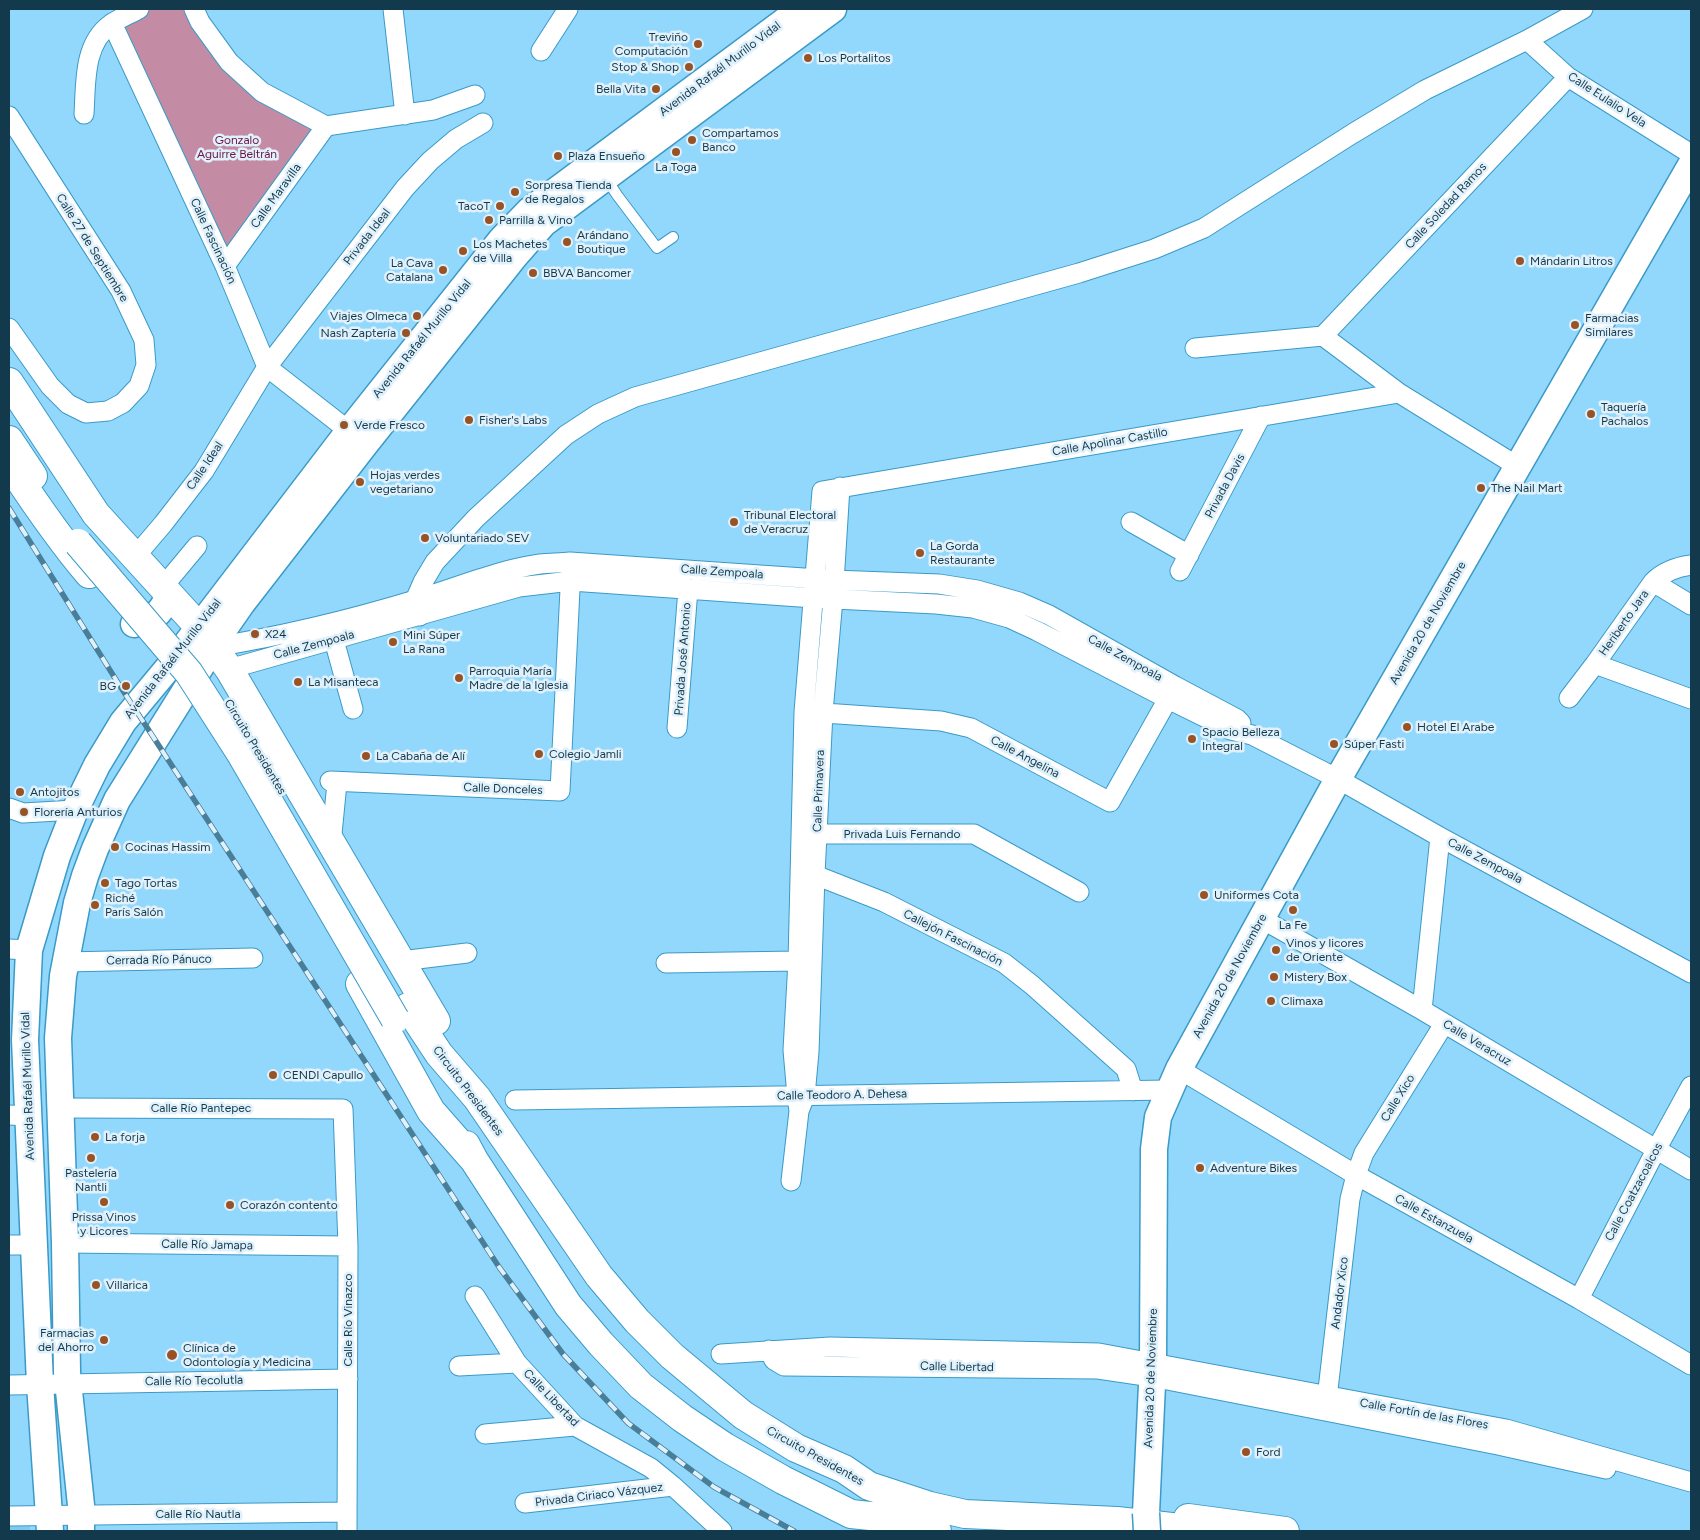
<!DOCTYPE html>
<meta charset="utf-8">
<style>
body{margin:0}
#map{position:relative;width:1700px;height:1540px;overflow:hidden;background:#92d8fd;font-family:Figtree,sans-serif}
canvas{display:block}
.frame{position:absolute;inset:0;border:10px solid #123a4c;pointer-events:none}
</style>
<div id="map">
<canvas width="1700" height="1540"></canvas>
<div class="frame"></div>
</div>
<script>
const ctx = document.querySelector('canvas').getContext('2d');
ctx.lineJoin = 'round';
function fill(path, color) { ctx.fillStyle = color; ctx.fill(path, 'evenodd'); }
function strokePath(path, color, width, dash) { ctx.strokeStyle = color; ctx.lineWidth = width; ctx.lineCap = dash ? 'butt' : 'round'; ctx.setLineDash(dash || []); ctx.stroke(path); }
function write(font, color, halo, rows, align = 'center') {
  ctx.font = font + ' Figtree,sans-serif'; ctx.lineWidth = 5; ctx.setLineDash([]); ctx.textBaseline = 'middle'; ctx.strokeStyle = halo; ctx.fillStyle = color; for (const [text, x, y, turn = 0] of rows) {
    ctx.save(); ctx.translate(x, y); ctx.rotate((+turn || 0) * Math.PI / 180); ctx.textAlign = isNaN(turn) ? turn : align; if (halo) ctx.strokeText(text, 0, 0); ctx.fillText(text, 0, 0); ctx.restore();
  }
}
fill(new Path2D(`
 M30,1524V1531H9V1525Z`), '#7ecbf2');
fill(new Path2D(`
 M139,9H197L229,62L326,126L225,266L112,23Z`), '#c48ca4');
const lane = new Path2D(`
 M606,178L617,195L657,248L673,237`);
const street = new Path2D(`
 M194,9L200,22L229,62L262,92L326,126
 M393,9L405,115
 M112,23L225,266L267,367L349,431
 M1527,40L1568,77L1691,154
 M541,51L568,9
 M84,114C86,83 83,44 111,24C120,18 130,14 139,9
 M9,116L121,291L144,340L146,365L139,386L123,403L108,411L86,413L68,404L50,386L9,328
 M326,126L433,110L475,95
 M225,266L326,126
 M1323,336L1568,77
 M1323,336L1399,393L1517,466
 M1195,348L1323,336
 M1131,522L1189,555
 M134,558L163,524L204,471L267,367L405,188L430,161L456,139L483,123
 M1180,571L1261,416
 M1653,582L1691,605
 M162,588L197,546
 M420,616L415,600L423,582L435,562L476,518L566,435L598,414L635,397L1079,273L1154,249L1204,228L1352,134L1425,90L1527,40L1583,9
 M334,640L353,709
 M214,647C282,636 349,620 415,600C456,588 497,570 540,564C550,563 560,563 570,562L833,580L939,584L977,590L1019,602L1049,615L1175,686L1237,719L1241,723
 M1595,664L1691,699
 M229,669L519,587L571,581L814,598L936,604L973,608L1009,618L1037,631L1168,699L1231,730L1252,735L1338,779L1440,837L1691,973
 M1569,698L1595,664L1653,582C1664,571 1676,567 1691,565
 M809,712L941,721L971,728L1110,802L1173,690
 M677,728L688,589
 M330,781L560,791L571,569
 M9,808L23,813L75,810
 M807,834H974L1079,892
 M331,844L337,783
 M815,875L884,902L1004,963L1032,985L1126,1069L1133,1091
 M1262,919L1422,1010L1691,1170
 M9,949L29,950
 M401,961L467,953
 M65,962L253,958
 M666,963L798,961
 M1422,1010L1440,837
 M1179,1069L1356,1175L1579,1299L1691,1365
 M515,1100L1169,1090
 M60,1108L343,1109L348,1246L347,1531
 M799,1111L797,1096L793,1050L798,961L804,712L822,491L1399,393
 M9,1115L28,1116
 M791,1181L799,1111L805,1096L809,1052L815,875L823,712L833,599L840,487
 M65,1243L348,1246
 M9,1245H34
 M475,1296L517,1363L575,1426L651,1468L673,1486L722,1531
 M1579,1299L1656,1150L1691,1086
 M769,1350L774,1360L784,1366L1098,1369L1152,1377L1498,1445L1606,1469
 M721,1354L830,1347L1099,1353L1506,1429L1691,1482
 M459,1366L517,1363
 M9,1385L348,1379
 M1326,1407L1350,1199L1356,1175L1364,1153L1444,1024
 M485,1434L575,1426
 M525,1503L673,1486
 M9,1516L346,1512`);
const secondary = new Path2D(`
 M134,624C154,620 160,614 169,596
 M1146,1513L1153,1363L1154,1149L1158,1117L1179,1069L1338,779L1691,165
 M50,1531L40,1384L25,1040L29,950L57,856L75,810L97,765L123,722L168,668L349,431L501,240L529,211L801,9
 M81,1531V1505L67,1372L65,1243L58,1038L63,976L77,903L85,876L95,849L117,800L226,626L242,603L366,443L515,256L544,223L833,9`);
const primary = new Path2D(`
 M9,382L96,514L199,627L229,669L436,1021
 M9,440L33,476
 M9,464C34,502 59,539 89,574
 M360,984L431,1111L474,1160
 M408,1007L439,1054L477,1098L599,1276L637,1321L672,1356L743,1415L796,1448L844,1469L869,1486L930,1506L965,1514L1117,1521L1208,1531
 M466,1145L474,1160L568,1305L601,1344L641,1386L682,1418L725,1447L783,1480L851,1514L880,1517L937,1531
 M1188,1518L1285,1531`);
strokePath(lane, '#3b9ac6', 12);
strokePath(street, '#3b9ac6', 21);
strokePath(secondary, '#3b9ac6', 29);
strokePath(primary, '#3b9ac6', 30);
strokePath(lane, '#fff', 10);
strokePath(street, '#fff', 19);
strokePath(secondary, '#fff', 26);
strokePath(primary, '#fff', 28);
const rail = new Path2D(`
 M9,508L118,683L499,1267L563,1354L628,1423L714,1487L794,1531`);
strokePath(rail, '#497e98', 5.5);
strokePath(rail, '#e1f1fb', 4, [11]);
const secondaryBridge = new Path2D(`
 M1146,1513L1147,1531`);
const primaryBridge = new Path2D(`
 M78,543L189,673L241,754L395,1019`);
strokePath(secondaryBridge, '#3b9ac6', 29, []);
strokePath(primaryBridge, '#3b9ac6', 30, []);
strokePath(secondaryBridge, '#fff', 26);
strokePath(primaryBridge, '#fff', 28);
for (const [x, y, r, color] of [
 [698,44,5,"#975325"],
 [808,58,5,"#975325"],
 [689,67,5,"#975325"],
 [656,89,5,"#975325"],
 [692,140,5,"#975325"],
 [676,152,5,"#975325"],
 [558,156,5,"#975325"],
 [515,192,5,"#975325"],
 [500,206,5,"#975325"],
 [489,220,5,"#975325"],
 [567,242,5,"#975325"],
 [463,251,5,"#975325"],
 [1520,261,5,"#975325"],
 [443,270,5,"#975325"],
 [533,273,5,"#975325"],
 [417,316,5,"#975325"],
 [1575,325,5,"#975325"],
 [406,333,5,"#975325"],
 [1591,414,5,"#975325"],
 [469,420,5,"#975325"],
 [344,425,5,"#975325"],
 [360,482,5,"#975325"],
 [1481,488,5,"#975325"],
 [734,522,5,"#975325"],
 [425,538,5,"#975325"],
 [920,553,5,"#975325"],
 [255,634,5,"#975325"],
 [393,642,5,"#975325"],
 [459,678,5,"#975325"],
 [298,682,5,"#975325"],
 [126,686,5,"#975325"],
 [1407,727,5,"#975325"],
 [1192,739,5,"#975325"],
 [1334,744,5,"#975325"],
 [539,754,5,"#975325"],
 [366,756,5,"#975325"],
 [20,792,5,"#975325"],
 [24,812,5,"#975325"],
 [115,847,5,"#975325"],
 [105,883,5,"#975325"],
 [1204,895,5,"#975325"],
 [95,905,5,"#975325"],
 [1293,910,5,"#975325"],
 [1276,950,5,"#975325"],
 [1274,977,5,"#975325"],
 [1271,1001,5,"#975325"],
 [273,1075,5,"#975325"],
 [95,1137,5,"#975325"],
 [91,1158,5,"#975325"],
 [1200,1168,5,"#975325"],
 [104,1202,5,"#975325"],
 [230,1205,5,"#975325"],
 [96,1285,5,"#975325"],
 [104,1340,5,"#975325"],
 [172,1355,6,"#975325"],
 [1246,1452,5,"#975325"]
]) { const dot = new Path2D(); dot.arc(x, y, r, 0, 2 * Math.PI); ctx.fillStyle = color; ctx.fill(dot); strokePath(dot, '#e1f1fb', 2); }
write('12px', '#123a4c', '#e1f1fb', [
 ["Treviño",688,37,"right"],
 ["Computación",688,51,"right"],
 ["Los Portalitos",818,58],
 ["Stop & Shop",679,67,"right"],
 ["Bella Vita",646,89,"right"],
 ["Compartamos",702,133],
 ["Banco",702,147],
 ["Plaza Ensueño",568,156],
 ["La Toga",676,167,"center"],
 ["Sorpresa Tienda",525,185],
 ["de Regalos",525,199],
 ["TacoT",490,206,"right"],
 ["Parrilla & Vino",499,220],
 ["Arándano",577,235],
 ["Boutique",577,249],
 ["Los Machetes",473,244],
 ["de Villa",473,258],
 ["Mándarin Litros",1530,261],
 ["La Cava",433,263,"right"],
 ["Catalana",433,277,"right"],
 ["BBVA Bancomer",543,273],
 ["Viajes Olmeca",407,316,"right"],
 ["Farmacias",1585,318],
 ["Similares",1585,332],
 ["Nash Zaptería",396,333,"right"],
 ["Taquería",1601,407],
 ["Pachalos",1601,421],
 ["Fisher's Labs",479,420],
 ["Verde Fresco",354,425],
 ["Hojas verdes",370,475],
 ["vegetariano",370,489],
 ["The Nail Mart",1491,488],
 ["Tribunal Electoral",744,515],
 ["de Veracruz",744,529],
 ["Voluntariado SEV",435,538],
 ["La Gorda",930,546],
 ["Restaurante",930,560],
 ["X24",265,634],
 ["Mini Súper",403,635],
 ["La Rana",403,649],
 ["Parroquia María",469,671],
 ["Madre de la Iglesia",469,685],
 ["La Misanteca",308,682],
 ["BG",116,686,"right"],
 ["Hotel El Arabe",1417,727],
 ["Spacio Belleza",1202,732],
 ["Integral",1202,746],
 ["Súper Fasti",1344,744],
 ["Colegio Jamli",549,754],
 ["La Cabaña de Alí",376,756],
 ["Antojitos",30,792],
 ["Florería Anturios",34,812],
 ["Cocinas Hassim",125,847],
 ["Tago Tortas",115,883],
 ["Uniformes Cota",1214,895],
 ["Riché",105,898],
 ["París Salón",105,912],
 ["La Fe",1293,925,"center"],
 ["Vinos y licores",1286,943],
 ["de Oriente",1286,957],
 ["Mistery Box",1284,977],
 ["Climaxa",1281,1001],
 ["CENDI Capullo",283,1075],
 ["La forja",105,1137],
 ["Adventure Bikes",1210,1168],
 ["Pastelería",91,1173,"center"],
 ["Nantli",91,1187,"center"],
 ["Corazón contento",240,1205],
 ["Prissa Vinos",104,1217,"center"],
 ["y Licores",104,1231,"center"],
 ["Villarica",106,1285],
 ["Farmacias",94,1333,"right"],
 ["del Ahorro",94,1347,"right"],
 ["Clínica de",183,1348],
 ["Odontología y Medicina",183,1362],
 ["Ford",1256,1452]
], 'left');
write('12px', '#123a4c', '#e1f1fb', [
 ["Avenida Rafaél Murillo Vidal",720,69,-37],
 ["Calle Eulalio Vela",1607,100,33],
 ["Calle Maravilla",276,196,-54],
 ["Calle Soledad Ramos",1446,206,-47],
 ["Privada Ideal",367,237,-52],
 ["Calle Fascinación",213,241,65],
 ["Calle 27 de Septiembre",92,248,58],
 ["Avenida Rafaél Murillo Vidal",422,339,-51],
 ["Calle Apolinar Castillo",1110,442,-10],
 ["Calle Ideal",205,466,-56],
 ["Privada Davis",1225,486,-62],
 ["Calle Zempoala",722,572,4],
 ["Avenida 20 de Noviembre",1428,623,-60],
 ["Heriberto Jara",1624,623,-55],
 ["Calle Zempoala",314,645,-15],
 ["Calle Zempoala",1125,658,29],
 ["Avenida Rafaél Murillo Vidal",173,659,-52],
 ["Privada José Antonio",683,659,-86],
 ["Circuito Presidentes",255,747,59],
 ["Calle Angelina",1025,757,28],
 ["Calle Donceles",503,789,2],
 ["Calle Primavera",819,791,-88],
 ["Privada Luis Fernando",902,834],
 ["Calle Zempoala",1485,861,28],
 ["Callejón Fascinación",953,938,27],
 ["Cerrada Río Pánuco",159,960,-1],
 ["Avenida 20 de Noviembre",1230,976,-61],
 ["Calle Veracruz",1477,1043,31],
 ["Avenida Rafaél Murillo Vidal",28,1086,-92],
 ["Circuito Presidentes",468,1091,53],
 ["Calle Teodoro A. Dehesa",842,1095,-1],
 ["Calle Xico",1398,1098,-58],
 ["Calle Río Pantepec",201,1108],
 ["Calle Coatzacoalcos",1634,1192,-62],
 ["Calle Estanzuela",1434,1219,29],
 ["Calle Río Jamapa",207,1245,1],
 ["Andador Xico",1340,1293,-83],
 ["Calle Río Vinazco",348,1320,-90],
 ["Calle Libertad",957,1367,1],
 ["Avenida 20 de Noviembre",1151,1378,-88],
 ["Calle Río Tecolutla",194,1381,-1],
 ["Calle Libertad",551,1398,46],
 ["Calle Fortín de las Flores",1424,1414,10],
 ["Circuito Presidentes",815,1456,29],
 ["Privada Ciriaco Vázquez",599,1495,-7],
 ["Calle Río Nautla",198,1514]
]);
write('12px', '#6d1646', '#e1f1fb', [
 ["Gonzalo",237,140],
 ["Aguirre Beltrán",237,154]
]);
</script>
